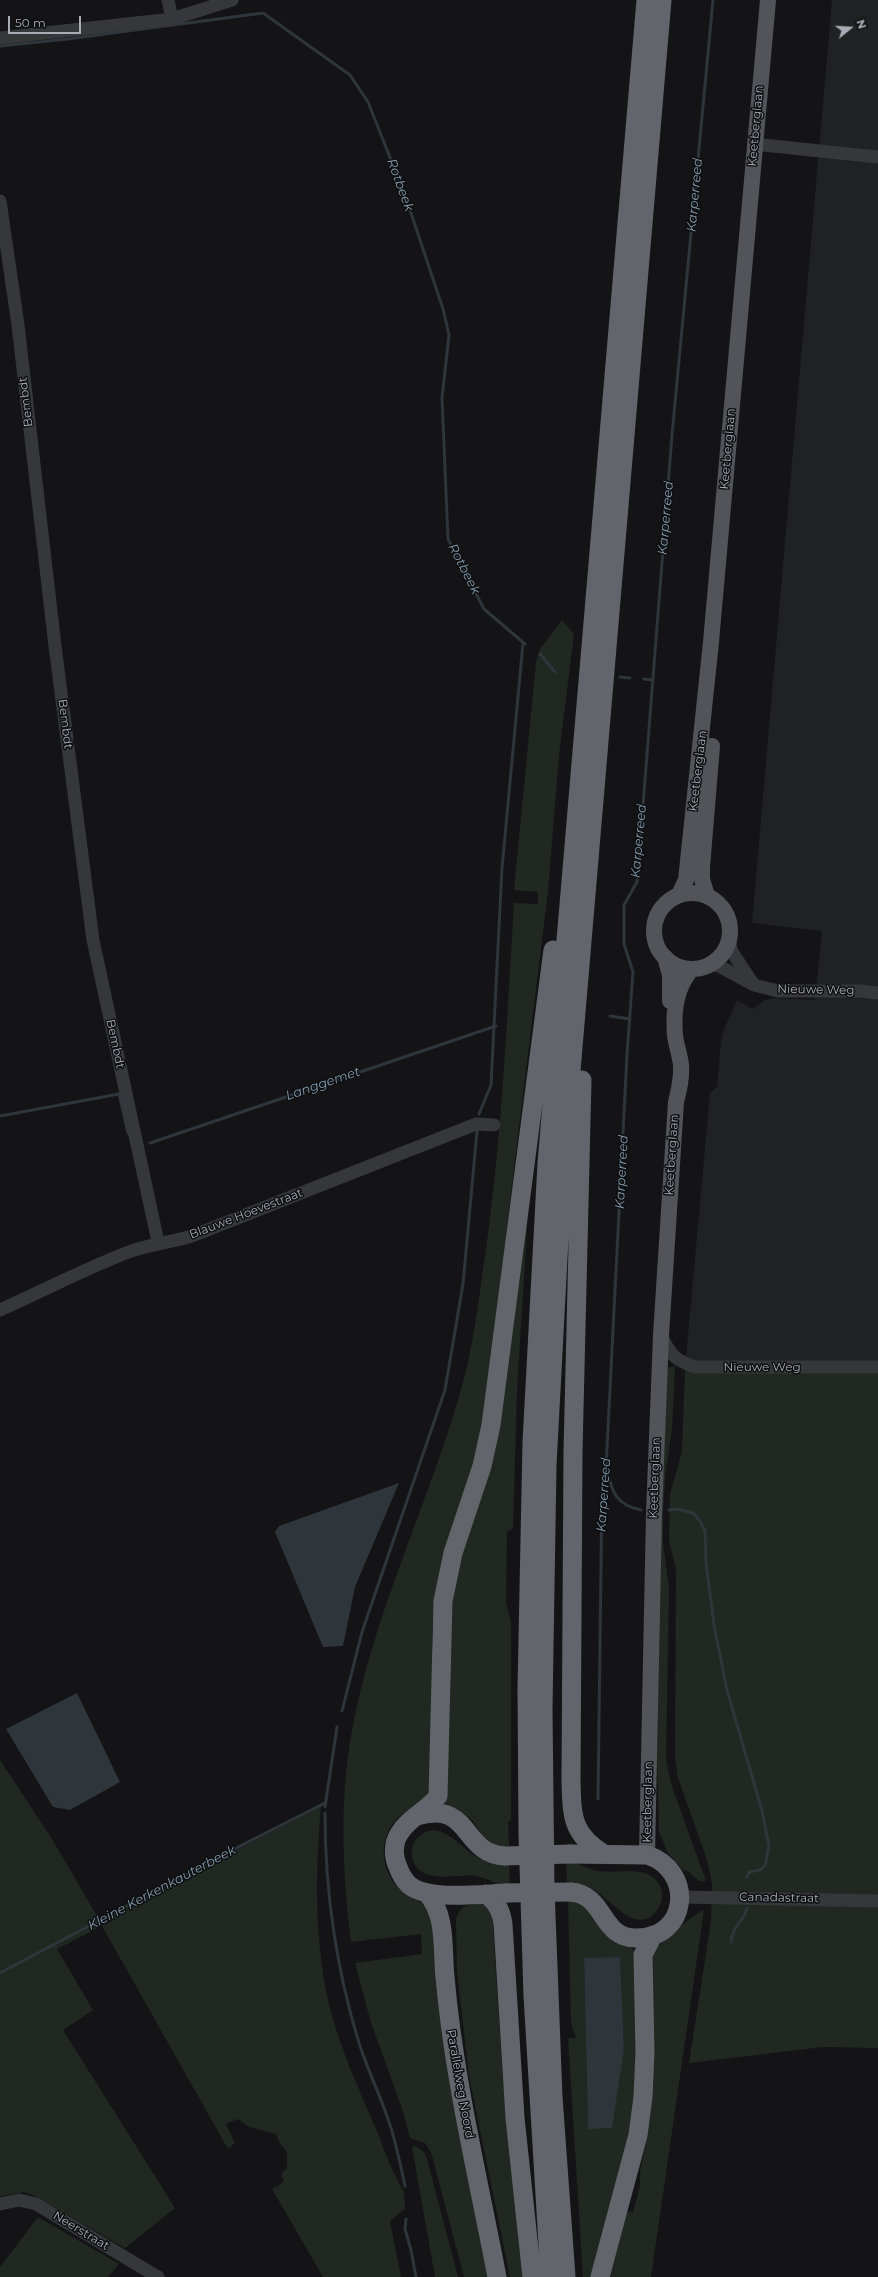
<!DOCTYPE html>
<style>
body{margin:0}
#map{position:relative;width:878px;height:2277px;overflow:hidden;background:#141416;font-family:Montserrat,sans-serif}
canvas{display:block}
.north{position:absolute;left:830px;top:8px;width:40px;height:40px;-webkit-text-stroke:3px #0f0f11;paint-order:stroke;rotate:72deg;font-size:11px;font-weight:700;line-height:16px;text-align:center;color:#a7acb5}
.north::after{content:'';display:block;margin:auto;width:14px;height:18px;background:#a7acb5;clip-path:polygon(50% 0,100% 100%,50% 72%,0 100%)}
.scale{position:absolute;left:8px;top:16px;width:73px;height:18px;box-sizing:border-box;border:2px solid #a7acb5;border-top:0;padding-left:5px;font-size:12px;line-height:14px;white-space:nowrap;color:#a7acb5;-webkit-text-stroke:3px #0f0f11;paint-order:stroke}
</style>
<div id="map">
<canvas width="878" height="2277"></canvas>
<div class="north">N</div>
<div class="scale">50 m</div>
</div>
<script>
const ctx = document.querySelector('canvas').getContext('2d');
ctx.lineJoin = 'round';
function fill(path, color) { ctx.fillStyle = color; ctx.fill(path, 'evenodd'); }
function strokePath(path, color, width, dash) { ctx.strokeStyle = color; ctx.lineWidth = width; ctx.lineCap = dash ? 'butt' : 'round'; ctx.setLineDash(dash || []); ctx.stroke(path); }
function write(font, color, halo, rows, align = 'center') {
  ctx.font = font + ' Montserrat,sans-serif'; ctx.lineWidth = 3; ctx.setLineDash([]); ctx.textBaseline = 'middle'; ctx.strokeStyle = halo; ctx.fillStyle = color; for (const [text, x, y, turn = 0] of rows) {
    ctx.save(); ctx.translate(x, y); ctx.rotate((+turn || 0) * Math.PI / 180); ctx.textAlign = isNaN(turn) ? turn : align; if (halo) ctx.strokeText(text, 0, 0); ctx.fillText(text, 0, 0); ctx.restore();
  }
}
fill(new Path2D(`
 M832,0H878V1373L685,1369L710,1093L717,1087L721,1042L724,1029L737,1000L753,1009L765,1000L773,998L815,1000L822,931L752,923Z`), '#202123');
fill(new Path2D(`
 M562,620L574,634L559,755L548,891L509,1209L488,1400L476,1460L435,1593L432,1631V1776C431,1784 431,1793 425,1799C418,1807 407,1810 399,1817C380,1833 379,1865 395,1884C405,1896 419,1899 430,1909L492,2277H464L431,2152L425,2143L410,2138L403,2111L371,2023L355,1963L422,1954L421,1934L351,1942C342,1868 339,1793 354,1720C378,1601 434,1492 465,1375C475,1334 480,1290 486,1249C502,1133 507,1020 514,903L538,904V892L514,890L536,662L540,649Z
 M531,1163L517,1390L513,1529L507,1531L506,1603L511,1621V1820L508,1822L509,1846H505V1848L487,1842L473,1821L457,1809L445,1803L446,1630Z
 M675,1366L672,1429L665,1477L663,1517V1543L669,1588L666,1759L671,1784L706,1881H699L686,1870L684,1871L668,1853L659,1832L657,1761L660,1563L667,1368Z
 M685,1369L878,1373V2048L823,2047L689,2063L711,1921L712,1883L707,1860L678,1778L675,1758L676,1569L669,1540L670,1494L682,1452Z
 M0,1760L52,1839L100,1921L321,1806C315,1873 314,1946 331,2012C341,2050 358,2087 373,2122C383,2145 391,2171 404,2192L405,2209L390,2221L401,2277H323L272,2189L284,2182L281,2174L287,2168V2152L280,2144L276,2134L249,2127L238,2119L226,2124L235,2143L228,2149L102,1926L57,1949L93,2010L63,2030L175,2208L125,2248L33,2195L24,2192L0,2196Z
 M434,1830C453,1833 463,1850 479,1858C488,1863 499,1863 509,1864L510,1884L505,1887C497,1884 486,1878 477,1876C456,1873 426,1885 414,1863C411,1857 411,1848 414,1842C419,1834 426,1831 434,1830Z
 M570,1861C579,1864 589,1870 599,1871C619,1874 650,1864 660,1886C663,1892 663,1901 659,1907C639,1942 608,1895 589,1887C583,1884 576,1885 571,1885L570,1882H567L566,1863Z
 M574,1899L590,1912L605,1935L629,1946L637,1953V2112L596,2277H583L568,2038H576L571,2023L568,1901ZM620,1957L624,2048L588,2129L584,1958Z
 M481,1903L488,1907L492,1913L503,2082L524,2277H510L469,2076L457,1971L456,1921C459,1906 467,1904 481,1903Z
 M704,1910L651,2277H609L627,2212H633L640,2186V2172L647,2137L651,1963C652,1959 653,1954 655,1950C659,1942 694,1914 704,1910Z
 M416,2146L424,2152L427,2159L458,2277H435L412,2147Z
 M38,2217L119,2264L108,2277H0V2267Z`), '#212821');
fill(new Path2D(`
 M399,1483L355,1587L343,1646L323,1647L275,1532L279,1526Z
 M77,1693L120,1782L70,1810L53,1807L6,1729Z
 M620,1957L624,2048L612,2128L588,2129L584,1958Z`), '#2e353b');
strokePath(new Path2D(`
 M0,46L68,39L263,13L350,75L368,102L406,198L443,309L449,335L442,398L448,539L484,609L525,644
 M540,654L555,672
 M620,677L630,678
 M644,679L652,680
 M610,1016L630,1019
 M479,1114L491,1085L502,868L523,643
 M0,1116L119,1094L128,1133
 M150,1143L496,1026
 M607,1470C612,1492 616,1505 641,1510
 M669,1510L677,1509L693,1513L700,1521L705,1531L706,1563L714,1625L727,1690L762,1811L769,1846L765,1866L760,1870L749,1872L747,1877
 M342,1711L362,1632L445,1390L463,1284L477,1131
 M598,1799L602,1489L606,1468L627,1054L633,972L624,944V905L637,882L672,435L713,0
 M325,1807L337,1727
 M325,1813C325,1891 336,1968 359,2043C367,2068 379,2093 388,2119C396,2141 400,2164 405,2186
 M731,1942C733,1924 743,1924 747,1908
 M0,1973L242,1845L325,1803
 M406,2219L405,2229L411,2250L416,2277`), '#2e353b', 3);
strokePath(new Path2D(`
 M168,0L172,19
 M0,38L172,19L232,0
 M763,145L878,157
 M0,201L18,325L55,646L93,940L158,1242
 M729,940L732,952L754,985
 M710,964L719,966L754,985L778,991H861L878,993
 M0,1310C43,1291 90,1266 134,1250C153,1244 172,1242 192,1236L476,1124L494,1125
 M661,1335C670,1355 675,1360 695,1367H878
 M681,1897L878,1901
 M0,2204L19,2200L36,2204L158,2277`), '#36373b', 13);
strokePath(new Path2D(`
 M654 931a38 38 0 1 1 76 0a38 38 0 1 1-76 0Z
 M679,895L686,880L711,642L768,0
 M707,896L702,879V867L712,746
 M665,957L670,975V1001
 M647,1855L654,1514L661,1335L676,1102C679,1090 682,1078 681,1065C680,1055 676,1045 675,1035C673,1012 676,987 692,969`), '#525459', 16);
strokePath(new Path2D(`
 M582,1080L573,1451L571,1780C572,1815 571,1834 604,1854
 M417,1816C472,1800 461,1854 505,1856
 M570,1854L647,1855C695,1870 689,1939 636,1938C600,1938 606,1895 571,1892
 M427,1893C447,1916 442,1949 445,1977C454,2079 478,2177 497,2277
 M506,1893C481,1894 428,1901 409,1885C404,1880 400,1873 398,1867C393,1857 393,1843 399,1834C408,1818 427,1811 438,1796L443,1601L453,1553L482,1466L491,1425L553,950
 M486,1894C497,1903 501,1910 503,1924L515,2118L532,2277
 M550,2277L533,1996L528,1834L527,1688L532,1442L547,1163L646,0
 M566,2277L553,2097L545,1889L543,1709L547,1465L563,1165L662,0
 M600,2277L638,2135L643,2097L645,2052L643,1955L653,1935`), '#62656b', 19);
strokePath(new Path2D(`
 M505,1856L570,1854
 M506,1893L571,1892`), '#62656b', 19);
write('12px', '#a7acb5', '#0f0f11', [
 ["Keetberglaan",756,126,-85],
 ["Bembdt",26,402,-97],
 ["Keetberglaan",728,449,-85],
 ["Bembdt",65,724,83],
 ["Keetberglaan",698,771,-83],
 ["Nieuwe Weg",816,990,1],
 ["Bembdt",115,1044,78],
 ["Keetberglaan",672,1155,-86],
 ["Blauwe Hoevestraat",246,1214,-21],
 ["Nieuwe Weg",762,1367],
 ["Keetberglaan",655,1478,-88],
 ["Keetberglaan",648,1802,-89],
 ["Canadastraat",779,1898,1],
 ["Parallelweg Noord",460,2084,80],
 ["Neerstraat",81,2231,31]
]);
write('italic 13px', '#819bad', '#0f0f11', [
 ["Rotbeek",400,185,70],
 ["Karperreed",695,195,-85],
 ["Karperreed",666,518,-85],
 ["Rotbeek",464,569,63],
 ["Karperreed",639,841,-85],
 ["Langgemet",323,1084,-19],
 ["Karperreed",622,1172,-87],
 ["Karperreed",604,1495,-86],
 ["Kleine Kerkenkauterbeek",162,1888,-28]
]);
</script>
